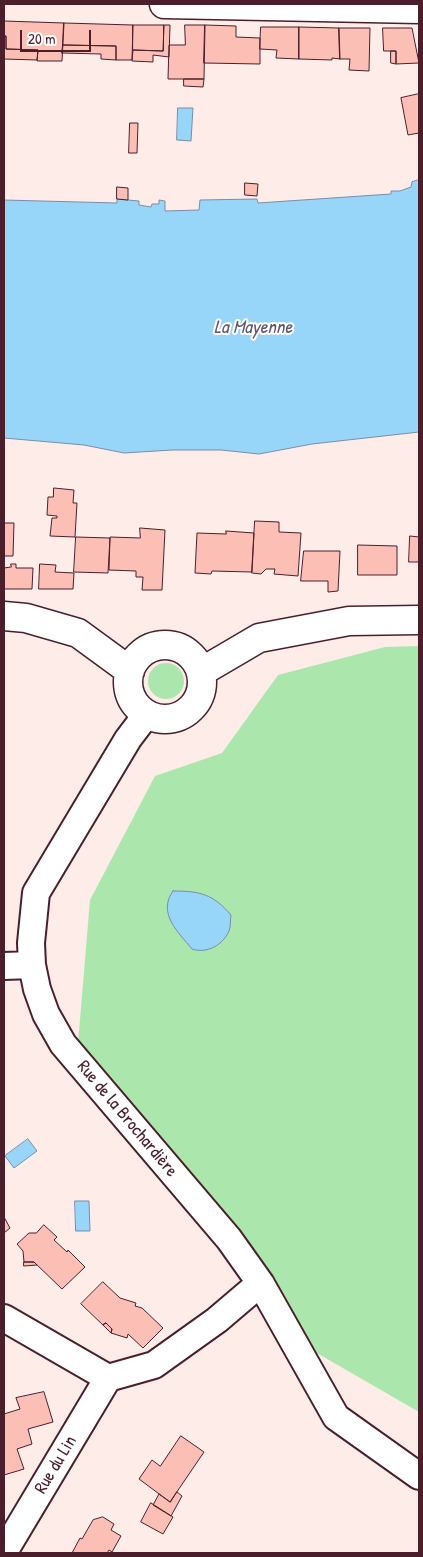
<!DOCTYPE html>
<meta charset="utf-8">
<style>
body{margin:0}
#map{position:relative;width:423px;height:1557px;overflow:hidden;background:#feece9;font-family:"Patrick Hand",sans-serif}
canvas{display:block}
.frame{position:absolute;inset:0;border:5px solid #4a1f2b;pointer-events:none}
.scale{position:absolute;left:20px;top:30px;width:71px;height:22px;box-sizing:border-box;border:2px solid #4a1f2b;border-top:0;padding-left:6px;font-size:15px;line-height:18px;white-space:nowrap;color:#4a1f2b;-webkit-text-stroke:4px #fff;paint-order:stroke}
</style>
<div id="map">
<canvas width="423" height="1557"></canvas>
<div class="frame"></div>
<div class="scale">20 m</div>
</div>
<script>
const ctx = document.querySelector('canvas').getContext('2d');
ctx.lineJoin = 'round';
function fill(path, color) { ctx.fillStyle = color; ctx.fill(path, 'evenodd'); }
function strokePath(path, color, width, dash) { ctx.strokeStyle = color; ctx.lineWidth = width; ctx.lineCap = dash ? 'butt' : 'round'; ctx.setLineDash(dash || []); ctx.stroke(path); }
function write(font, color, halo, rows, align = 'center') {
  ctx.font = font + ' "Patrick Hand",sans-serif'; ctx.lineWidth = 4; ctx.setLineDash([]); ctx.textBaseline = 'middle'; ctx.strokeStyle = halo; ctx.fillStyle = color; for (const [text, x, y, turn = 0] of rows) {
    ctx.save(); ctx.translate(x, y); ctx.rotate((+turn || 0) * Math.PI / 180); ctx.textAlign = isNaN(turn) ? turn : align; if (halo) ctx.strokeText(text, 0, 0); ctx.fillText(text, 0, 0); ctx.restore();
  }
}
fill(new Path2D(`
 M419,646V1412L310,1349L244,1237L78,1043L90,900L155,776L222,753L278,675L385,647Z
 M148 681a18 18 0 1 1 36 0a18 18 0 1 1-36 0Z`), '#abe7ad');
const water = new Path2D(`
 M178,108H193L191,141L177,140Z
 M419,180V432L312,444L259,454L221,450H172L124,453L84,445L4,438V200L117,203V199L139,201V205L151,207L152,204H159V200L165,201V211L199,210L200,200L257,199L258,203L391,194V191H400L411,187L412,182Z
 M173,891C200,891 213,894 231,915C230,920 231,926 229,931C223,945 207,954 192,949C178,932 157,913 173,891Z
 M28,1139L37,1151L14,1168L5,1156Z
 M75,1201H89L90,1231H76Z`);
fill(water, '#98d6f9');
strokePath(water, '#798da7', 1);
const building = new Path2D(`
 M4,21L64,23L62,61H37L38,50L6,49V36H4Z
 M64,23L133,25L132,60H116V46L63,45Z
 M133,25H164L163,51L133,50Z
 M164,25H170L169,57L153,55V62L132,61L133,50L163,51Z
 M185,25H205L204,79H168L169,45H185Z
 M205,25L236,26V37L260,38V64L204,63Z
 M261,27H299V59L276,58L277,50L260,49Z
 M299,27L339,28L340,59L332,58V60L299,59Z
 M339,28H370L369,71L349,70L350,59H340Z
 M383,28H412L419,63L396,64V51H384Z
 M4,36H6V49L38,50L37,60L4,59Z
 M63,45L116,46V60L101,59V54L62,53Z
 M391,51H396V64L391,63Z
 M184,79H204L203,87L184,86Z
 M419,94V133L408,135L401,98Z
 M130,123H138L137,153H129Z
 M245,183L258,184L257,196L245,195Z
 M117,187L128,188V200L117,199Z
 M54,488L74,490L73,503H77L75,537L50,536L52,518H57V516L47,515L48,497H53Z
 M255,521L279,522V532L301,533L298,576L274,574L275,569H266L261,574L252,573Z
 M4,523H14L13,556H4Z
 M140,528L165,530L162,590H142L143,577H136V571L109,570L110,537L140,538Z
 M226,531L254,533L252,572L212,571L211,574L195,573L197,533L226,534Z
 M410,536L419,537V562H409Z
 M76,537L110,538L108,573L74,572Z
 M358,545L397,546V575H358Z
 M304,551H340L338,591L328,592V581H301Z
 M11,564H16V568H33L32,589H4V568L11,567Z
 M40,564L56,565L55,572L74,573L73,589H39Z
 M4,1217L10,1228L4,1233Z
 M44,1225L57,1237L54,1240L67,1252L68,1250L85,1267L62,1289L34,1262H24L23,1251L17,1244L29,1233H36Z
 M24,1262H34L37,1265L24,1266Z
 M103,1282L120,1298L136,1303L135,1306L142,1308L163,1328L143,1348L128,1334L127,1338L111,1333L112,1329L106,1323L103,1325L81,1304Z
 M106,1323L112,1329L111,1333L103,1325Z
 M44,1392L53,1422L28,1429L32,1444L17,1449L24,1469L4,1475V1414L20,1409L16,1398Z
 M181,1436L204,1452L170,1502L139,1479L152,1460L160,1466Z
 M177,1492L182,1496L171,1516L153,1505L159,1494L170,1502Z
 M151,1503L173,1517L163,1534L141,1522Z
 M103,1517L114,1524L111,1530L121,1536L112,1552L109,1550L107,1553H72L80,1538L82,1539L93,1520Z`);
fill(building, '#fbbfb6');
strokePath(building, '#4a1f2b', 1);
const street = new Path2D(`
 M147,714L128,739L36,893L31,943L32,965L37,989L46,1014L63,1044L229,1239L261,1284L336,1417L419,1476
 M4,966L32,965
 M4,1318L108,1378
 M4,1552L108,1378L154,1365L217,1320L251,1291L261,1284`);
const secondary = new Path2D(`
 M164,4L419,9
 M4,616L26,618L78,633L130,671
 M128 682a37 37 0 1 1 74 0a37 37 0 1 1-74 0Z
 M201,672L259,638L349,621L419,620`);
strokePath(street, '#4a1f2b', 30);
strokePath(secondary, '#4a1f2b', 31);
strokePath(street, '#fff', 26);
strokePath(secondary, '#fff', 28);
write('18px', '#4a1f2b', '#fff', [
 ["Rue de la Brochardière",127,1119,50],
 ["Rue du Lin",56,1465,-59]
]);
write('italic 19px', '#615669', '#fff', [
 ["La Mayenne",253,328]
]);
</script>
